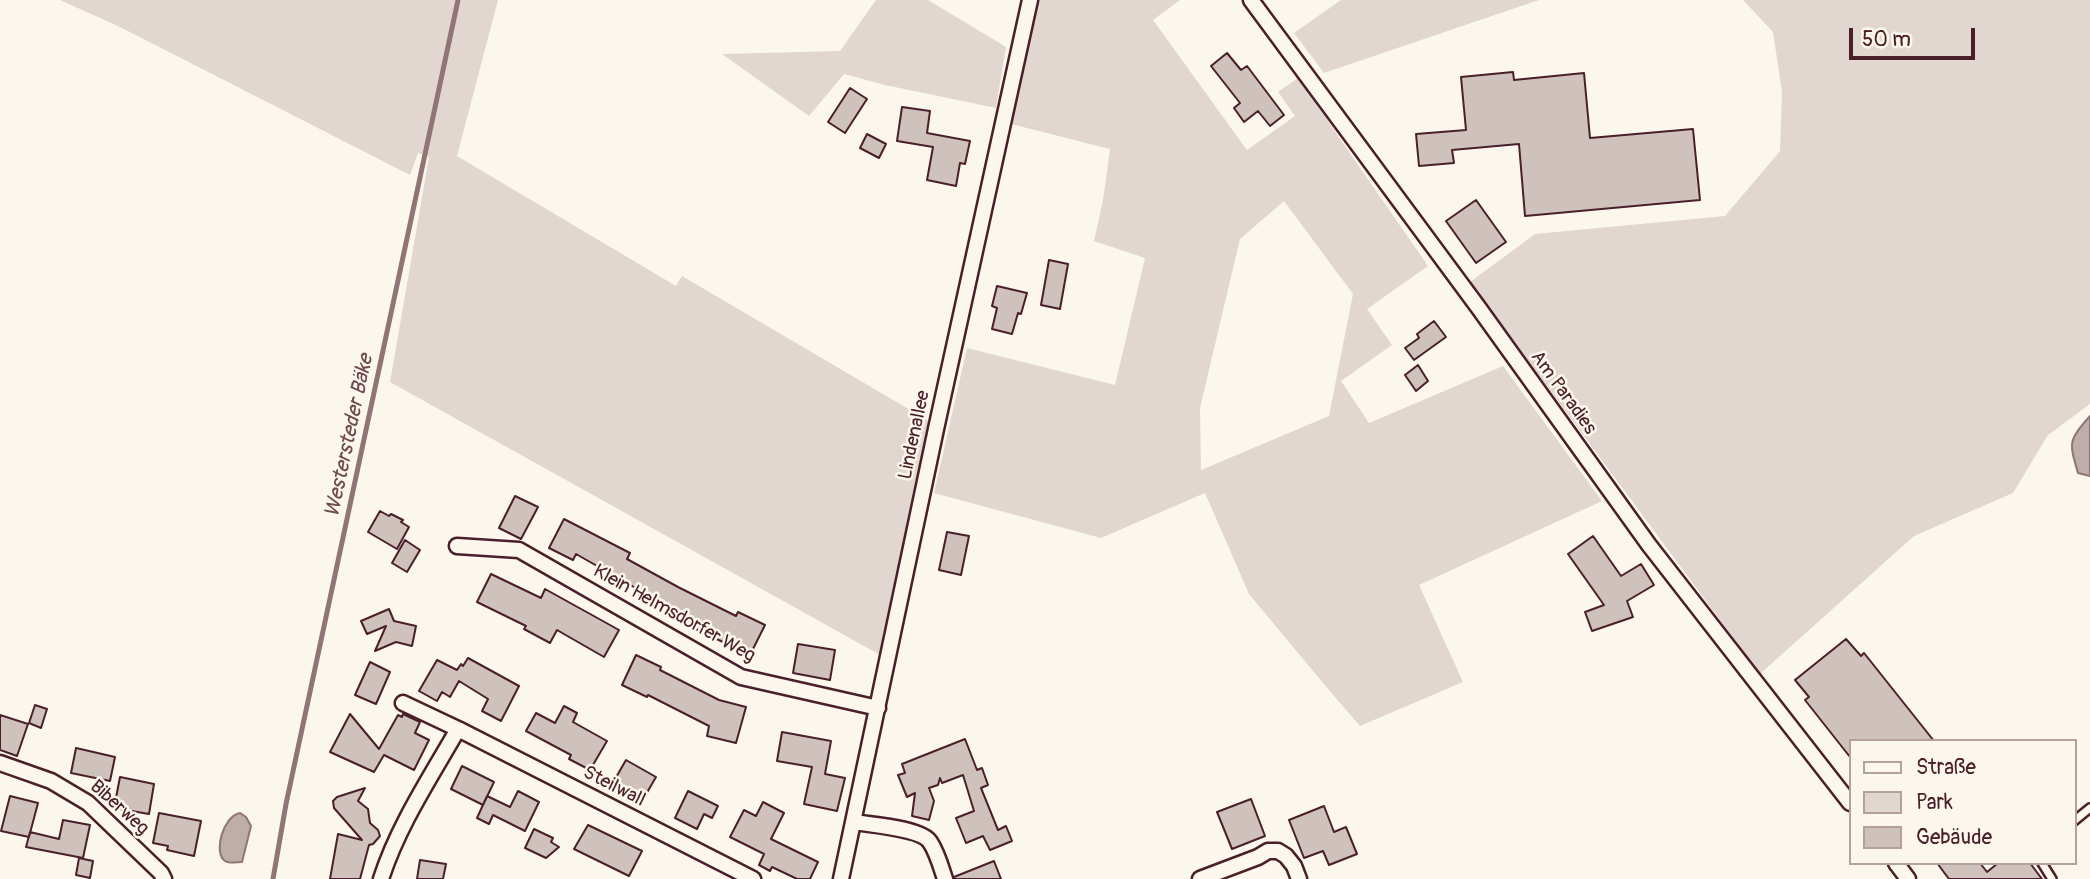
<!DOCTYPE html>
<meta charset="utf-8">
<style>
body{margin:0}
#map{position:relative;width:2090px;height:879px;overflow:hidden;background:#fbf7ec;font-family:Pangolin,sans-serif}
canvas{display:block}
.legend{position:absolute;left:1849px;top:739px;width:228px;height:126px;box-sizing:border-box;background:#fbf7ec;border:2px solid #b4a19f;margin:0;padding:9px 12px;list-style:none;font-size:21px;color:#4a1f2b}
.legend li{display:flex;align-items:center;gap:14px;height:35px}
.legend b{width:35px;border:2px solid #b4a19f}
.scale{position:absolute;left:1849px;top:28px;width:126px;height:32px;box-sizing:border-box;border:4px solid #4a1f2b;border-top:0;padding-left:9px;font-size:21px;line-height:24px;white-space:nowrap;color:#4a1f2b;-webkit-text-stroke:5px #fbf7ec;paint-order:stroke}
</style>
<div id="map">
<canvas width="2090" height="879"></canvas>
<ul class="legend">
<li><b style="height:9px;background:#fbf7ec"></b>Straße</li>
<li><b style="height:19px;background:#e2d7d0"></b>Park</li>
<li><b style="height:19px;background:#cfc2bc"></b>Gebäude</li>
</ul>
<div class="scale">50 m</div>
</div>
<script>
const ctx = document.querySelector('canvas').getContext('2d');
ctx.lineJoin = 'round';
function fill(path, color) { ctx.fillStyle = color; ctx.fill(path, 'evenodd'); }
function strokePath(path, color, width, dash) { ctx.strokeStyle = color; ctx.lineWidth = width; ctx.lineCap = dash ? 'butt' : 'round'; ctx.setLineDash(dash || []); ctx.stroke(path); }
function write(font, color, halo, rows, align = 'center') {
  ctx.font = font + ' Pangolin,sans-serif'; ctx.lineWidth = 5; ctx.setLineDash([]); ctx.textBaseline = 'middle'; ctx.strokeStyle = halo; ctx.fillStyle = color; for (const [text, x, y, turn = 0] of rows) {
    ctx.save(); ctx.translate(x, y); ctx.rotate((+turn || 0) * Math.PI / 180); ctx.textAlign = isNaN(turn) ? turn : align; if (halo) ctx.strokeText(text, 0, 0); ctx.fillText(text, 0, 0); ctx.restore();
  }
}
fill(new Path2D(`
 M60,0H498L457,156L676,286L682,276L929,421L928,437L882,656L390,382L429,157L418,153L410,175L120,27Z
 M876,0H928L1006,47L996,108L885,85L844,74L809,116L722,54L840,51Z
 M1038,0H1180L1153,20L1247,150L1295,116L1278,92L1298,78L1428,266L1367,309L1392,345L1341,381L1369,423L1503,366L1602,501L1419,585L1463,682L1360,726L1328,689L1249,594L1205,493L1101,538L934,493L967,348L1115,385L1145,258L1094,241L1103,200L1110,149L1011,124ZM1284,201L1353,294L1329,416L1201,470L1200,408L1240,239Z
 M1341,0H1539L1324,73L1294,33Z
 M1743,0H2090V404L2048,435L2013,493L1914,536L1760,674L1470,282L1535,234L1725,216L1780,151L1782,92L1773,32Z`), '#e2d7d0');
const water = new Path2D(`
 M2090,416V476L2078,473C2069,442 2068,441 2090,416Z
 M240,813L246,817L251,826L242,862C237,862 229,864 225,861C213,853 223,816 240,813Z`);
fill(water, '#bfadaa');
strokePath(water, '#907477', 2);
strokePath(new Path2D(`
 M273,879L286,804L458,0`), '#907477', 5);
const building = new Path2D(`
 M1227,53L1241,70L1247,66L1284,115L1270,126L1258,111L1244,122L1234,108L1240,103L1211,66Z
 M1513,72L1514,80L1584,73L1590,138L1693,129L1700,200L1525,216L1519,144L1452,150L1454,163L1419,166L1416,134L1466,130L1461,77Z
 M850,88L867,99L845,133L828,122Z
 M902,107L930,111L927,133L970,141L965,164L960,163L956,186L927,180L933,147L897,141Z
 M867,134L886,144L879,158L860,148Z
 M1476,200L1506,242L1476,263L1446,221Z
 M1049,260L1068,264L1060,309L1041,305Z
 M997,286L1027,293L1021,314L1018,313L1012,334L992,329L997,308L992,306Z
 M1434,321L1446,337L1414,360L1405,348L1419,338L1417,334Z
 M1418,365L1428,381L1416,391L1405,375Z
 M515,496L538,507L521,539L499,528Z
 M380,511L389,516L391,514L403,520L401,522L409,527L397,549L368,532Z
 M564,519L630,553L627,559L678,587L736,616L738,612L765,625L750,655L673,618L676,611L576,554L573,560L549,548Z
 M947,532L969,536L961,575L939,570Z
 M1593,536L1621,576L1641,564L1654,585L1627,601L1633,617L1592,631L1585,612L1604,605L1568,554Z
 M405,540L420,550L407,572L392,563Z
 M491,574L541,598L545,589L619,630L604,657L557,630L550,643L524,629L526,626L477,602Z
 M389,609L394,621L416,626L412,646L396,642L375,651L386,626L367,634L361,621Z
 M1846,639L1861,656L1864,653L1934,741H1850V757L1805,700L1809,697L1795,680Z
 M798,644L835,650L830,680L793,673Z
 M636,655L661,667L660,670L719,700L746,707L736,743L707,736L709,726L648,695L647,697L622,685Z
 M468,658L519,686L501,721L482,711L488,699L459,681L450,697L442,692L437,701L419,691L437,660L457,670L461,664L463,666Z
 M370,662L390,672L376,704L355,695Z
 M35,705L47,709L41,728L29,723Z
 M564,706L577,713L573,722L607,741L590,770L569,759L571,755L526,731L536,713L555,723Z
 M350,714L379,749L398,715L402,717L403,714L420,722L415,733L429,740L414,770L384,755L374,772L330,752Z
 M0,715L28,724L17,756L0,750Z
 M782,732L831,741L825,774L845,778L837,811L804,804L812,767L777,761Z
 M965,739L977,770L982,768L988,785L981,788L998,830L1006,826L1012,841L990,850L983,836L966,843L956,818L974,811L963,775L942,783L940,778L938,785L929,788L934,801L929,820L912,816L915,793L907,797L898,775L905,773L902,764Z
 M76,748L115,757L110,781L71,773Z
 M626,760L656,777L641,803L611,786Z
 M462,766L494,782L483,805L451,789Z
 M120,777L154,784L149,814L114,808Z
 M365,788L358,801L368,809L370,823L378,830L380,836L373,844L369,845L360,879H330L338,834L362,840L334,808L333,801L337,797Z
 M518,791L539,802L525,831L493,815L489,824L477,818L487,796L510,807Z
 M688,791L718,806L712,818L704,814L697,829L675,818Z
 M10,796L38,803L29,837L1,831Z
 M1251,799L1265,836L1232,849L1217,812Z
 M763,802L784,813L771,839L818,862L810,879H797L772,867L770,871L759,865L764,854L730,837L744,810L756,816Z
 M1324,806L1334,832L1346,827L1357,854L1329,865L1323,851L1304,858L1289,820Z
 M159,813L201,821L194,856L167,850L168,846L153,843Z
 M63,820L90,825L83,858L26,847L30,832L59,839Z
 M588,825L642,851L629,876L574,849Z
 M534,829L553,838L551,842L559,847L546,858L525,848Z
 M79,858L93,861L90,878L76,875Z
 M420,860L446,864L443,879H417Z
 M994,861L1001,879H954V877Z
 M1937,863H1980L1987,872L1998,863H2030L2042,879H1949Z`);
fill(building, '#cfc2bc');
strokePath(building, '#4a1f2b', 2);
const service = new Path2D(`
 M2074,821L2090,808
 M2042,863L2052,879`);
const minor = new Path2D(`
 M1251,0L1478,307L1649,545L1850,803
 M457,546L519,550L741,677L878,708
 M403,703L458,729
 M0,763L51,781L88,803L161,873L164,879
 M854,822C871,825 921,828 930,842C937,852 941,867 945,879
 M1896,863L1908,879
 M381,879C398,826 430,778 458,729L753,879
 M841,879L936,429L1030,0
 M1200,879L1258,857L1268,851H1278L1286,856L1294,866L1299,879`);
strokePath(service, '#4a1f2b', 12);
strokePath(minor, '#4a1f2b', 19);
strokePath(service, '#fbf7ec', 7);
strokePath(minor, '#fbf7ec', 14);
write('19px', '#4a1f2b', '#fbf7ec', [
 ["Am Paradies",1563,393,54],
 ["Lindenallee",915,435,-78],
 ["Klein Helmsdorfer Weg",674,614,29],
 ["Steilwall",614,787,27],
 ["Biberweg",119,808,42]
]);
write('italic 21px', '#6d4a51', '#fbf7ec', [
 ["Westersteder Bäke",350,436,-78]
]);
</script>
